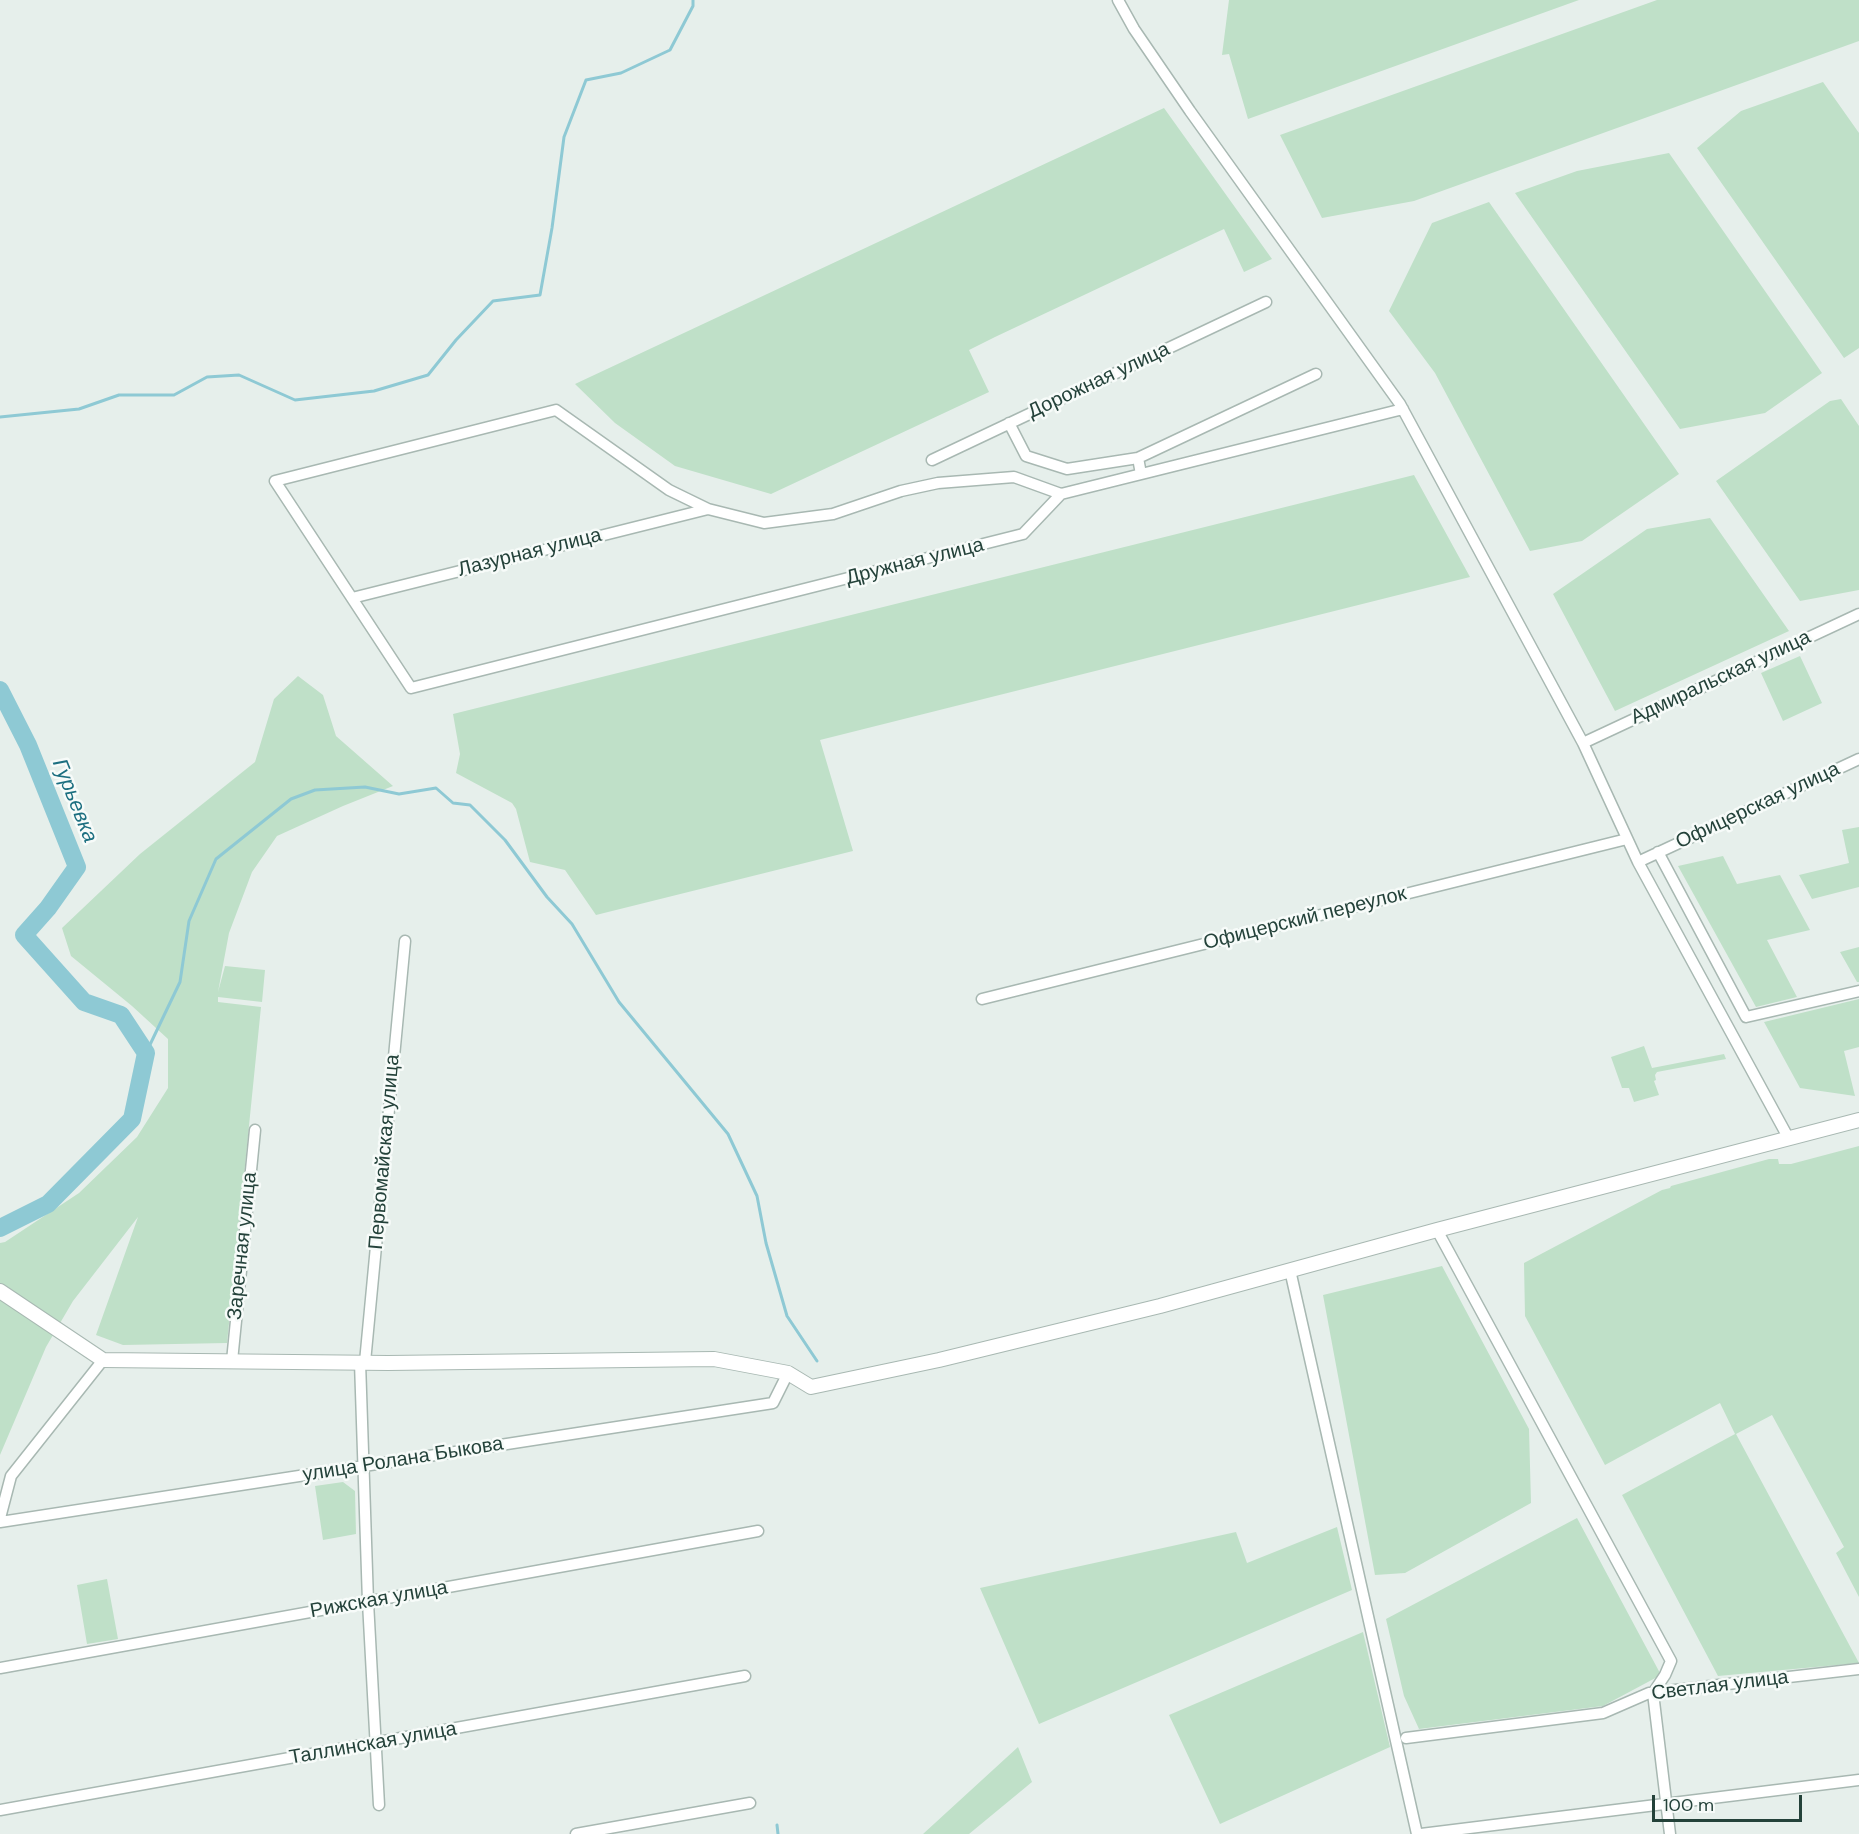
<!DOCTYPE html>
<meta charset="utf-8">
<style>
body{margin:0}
#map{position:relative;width:1859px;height:1834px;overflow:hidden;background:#e6efeb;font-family:"DM Sans",sans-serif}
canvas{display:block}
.scale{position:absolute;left:1652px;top:1795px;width:150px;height:27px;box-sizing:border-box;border:3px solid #24423a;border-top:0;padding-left:8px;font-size:18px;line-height:21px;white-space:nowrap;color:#24423a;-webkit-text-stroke:4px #f7fbf9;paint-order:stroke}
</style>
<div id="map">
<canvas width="1859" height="1834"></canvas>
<div class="scale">100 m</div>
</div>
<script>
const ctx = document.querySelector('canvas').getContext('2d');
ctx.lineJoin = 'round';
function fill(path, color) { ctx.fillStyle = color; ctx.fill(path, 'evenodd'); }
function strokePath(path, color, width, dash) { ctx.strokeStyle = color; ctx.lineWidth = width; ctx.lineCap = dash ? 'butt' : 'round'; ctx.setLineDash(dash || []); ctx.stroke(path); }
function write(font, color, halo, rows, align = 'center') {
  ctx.font = font + ' "DM Sans",sans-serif'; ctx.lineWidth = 5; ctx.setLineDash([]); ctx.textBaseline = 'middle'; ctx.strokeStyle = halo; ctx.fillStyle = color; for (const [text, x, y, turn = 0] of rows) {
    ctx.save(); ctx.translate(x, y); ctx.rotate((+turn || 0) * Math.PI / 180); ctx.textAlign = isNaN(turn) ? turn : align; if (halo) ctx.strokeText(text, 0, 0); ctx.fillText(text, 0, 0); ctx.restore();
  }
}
fill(new Path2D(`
 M1229,0H1579L1248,119L1229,54L1222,55Z
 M1657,0H1859V41L1414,201L1322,218L1280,135Z
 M1823,82L1859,133V348L1844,358L1697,148L1741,111Z
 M1164,108L1272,259L1244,272L1224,229L995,337L969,350L989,392L771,494L675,466L615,423L575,384Z
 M1669,153L1822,373L1765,413L1680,429L1515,193L1577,171Z
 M1489,202L1679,474L1582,541L1530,551L1435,373L1389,311L1432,223Z
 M1841,399L1859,426V590L1800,601L1716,481L1830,401Z
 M1414,475L1470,577L820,740L853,851L596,915L565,870L530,862L516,809L512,803L456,773L460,754L453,714Z
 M1710,518L1789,631L1615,711L1553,594L1647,529Z
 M1800,656L1822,703L1783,721L1761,673Z
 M298,676L323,695L336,736L393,786L343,806L277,836L252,872L229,933L218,992L225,966L265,970L262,1002L218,997V1002L261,1007L227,1343L123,1345L96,1335L138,1217L73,1301L46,1347L0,1455V1243L5,1242L79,1193L137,1137L168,1088V1039L132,1006L71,956L62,928L140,854L255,762L274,699Z
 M1859,827V887L1812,899L1799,875L1849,863L1842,830Z
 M1723,856L1737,884L1780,875L1810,930L1767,940L1797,997L1756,1007L1678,866Z
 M1859,947V982H1857L1840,952Z
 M1859,999V1047L1844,1051L1855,1096L1800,1088L1764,1022Z
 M1644,1046L1652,1068L1724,1054L1726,1059L1657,1072L1655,1075L1656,1080L1654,1081L1659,1095L1634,1102L1629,1088H1622L1611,1057Z
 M1859,1146V1597L1836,1553L1844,1547L1772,1415L1736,1434L1859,1663L1718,1676L1622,1495L1735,1434L1720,1403L1605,1465L1525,1316L1524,1263L1662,1190L1670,1188L1671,1186L1769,1159H1778L1779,1164H1791Z
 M1442,1266L1529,1429L1531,1503L1405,1573L1375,1575L1323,1295Z
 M343,1482L355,1491L356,1534L323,1540L315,1486Z
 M1577,1518L1661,1675L1603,1706L1419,1729L1404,1696L1386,1619Z
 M1337,1527L1352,1590L1039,1724L980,1588L1236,1532L1247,1563Z
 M107,1579L118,1639L87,1644L77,1585Z
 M1363,1632L1390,1747L1220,1824L1169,1715Z
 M1018,1747L1032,1782L969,1834H923Z`), '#bfe0c8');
strokePath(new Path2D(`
 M0,417L79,409L119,395H174L207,377L239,375L295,400L374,391L428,375L456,340L493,301L540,295L552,228L564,137L586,80L621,73L670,50L693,6V0
 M146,1053L180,982L189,921L216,859L291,799L315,790L365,787L399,794L436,788L453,803L470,805L505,840L547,897L572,924L619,1002L728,1134L757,1196L766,1243L787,1316L817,1361
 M777,1825L778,1834`), '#8ec9d4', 3);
strokePath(new Path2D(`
 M0,690L28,745L77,867L48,908L24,935L84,1002L121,1015L146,1053L132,1119L48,1204L0,1228`), '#8ec9d4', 18);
const minor = new Path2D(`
 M1118,0L1134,29L1190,111L1400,404L1583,743L1638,862L1789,1139
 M1009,423L1026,456L1067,469L1138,458
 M932,460L1266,302
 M1141,474L1138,458L1316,374
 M1061,494L1014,477L938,483L901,491L833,514L764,523L708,509L669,490L556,410L275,481L411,688L1023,534L1061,494L1403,409
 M352,598L708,509
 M1583,743L1859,614
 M1658,852L1746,1017L1859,991
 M1638,862L1859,759
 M982,999L1627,839
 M1437,1230L1671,1661L1665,1675L1653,1693L1670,1834
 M1290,1270L1417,1834
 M232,1361L255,1130
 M360,1362L368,1602L379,1805
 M365,1362L405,941
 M0,1518L11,1476L103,1360
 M0,1522L773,1403L788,1373
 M0,1668L758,1531
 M1406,1738L1603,1713L1649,1693L1859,1669
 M0,1810L745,1676
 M576,1834L750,1803
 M1421,1834L1859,1780`);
const tertiary = new Path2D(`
 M0,1291L103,1360L388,1363L714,1359L788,1373L811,1387L939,1360L1160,1306L1437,1230L1859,1120`);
strokePath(minor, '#a8b8b2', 13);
strokePath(tertiary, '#a8b8b2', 16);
strokePath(minor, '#fff', 10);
strokePath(tertiary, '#fff', 14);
write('20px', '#24423a', '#f7fbf9', [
 ["Дорожная улица",1099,381,-25],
 ["Лазурная улица",530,553,-14],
 ["Дружная улица",915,562,-14],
 ["Адмиральская улица",1721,678,-25],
 ["Офицерская улица",1758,806,-25],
 ["Офицерский переулок",1305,919,-14],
 ["Первомайская улица",385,1152,-85],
 ["Заречная улица",243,1246,-84],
 ["улица Ролана Быкова",403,1460,-9],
 ["Рижская улица",379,1600,-10],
 ["Светлая улица",1720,1686,-7],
 ["Таллинская улица",373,1744,-10]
]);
write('italic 21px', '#1c6f80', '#f7fbf9', [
 ["Гурьевка",74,801,68]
]);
</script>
